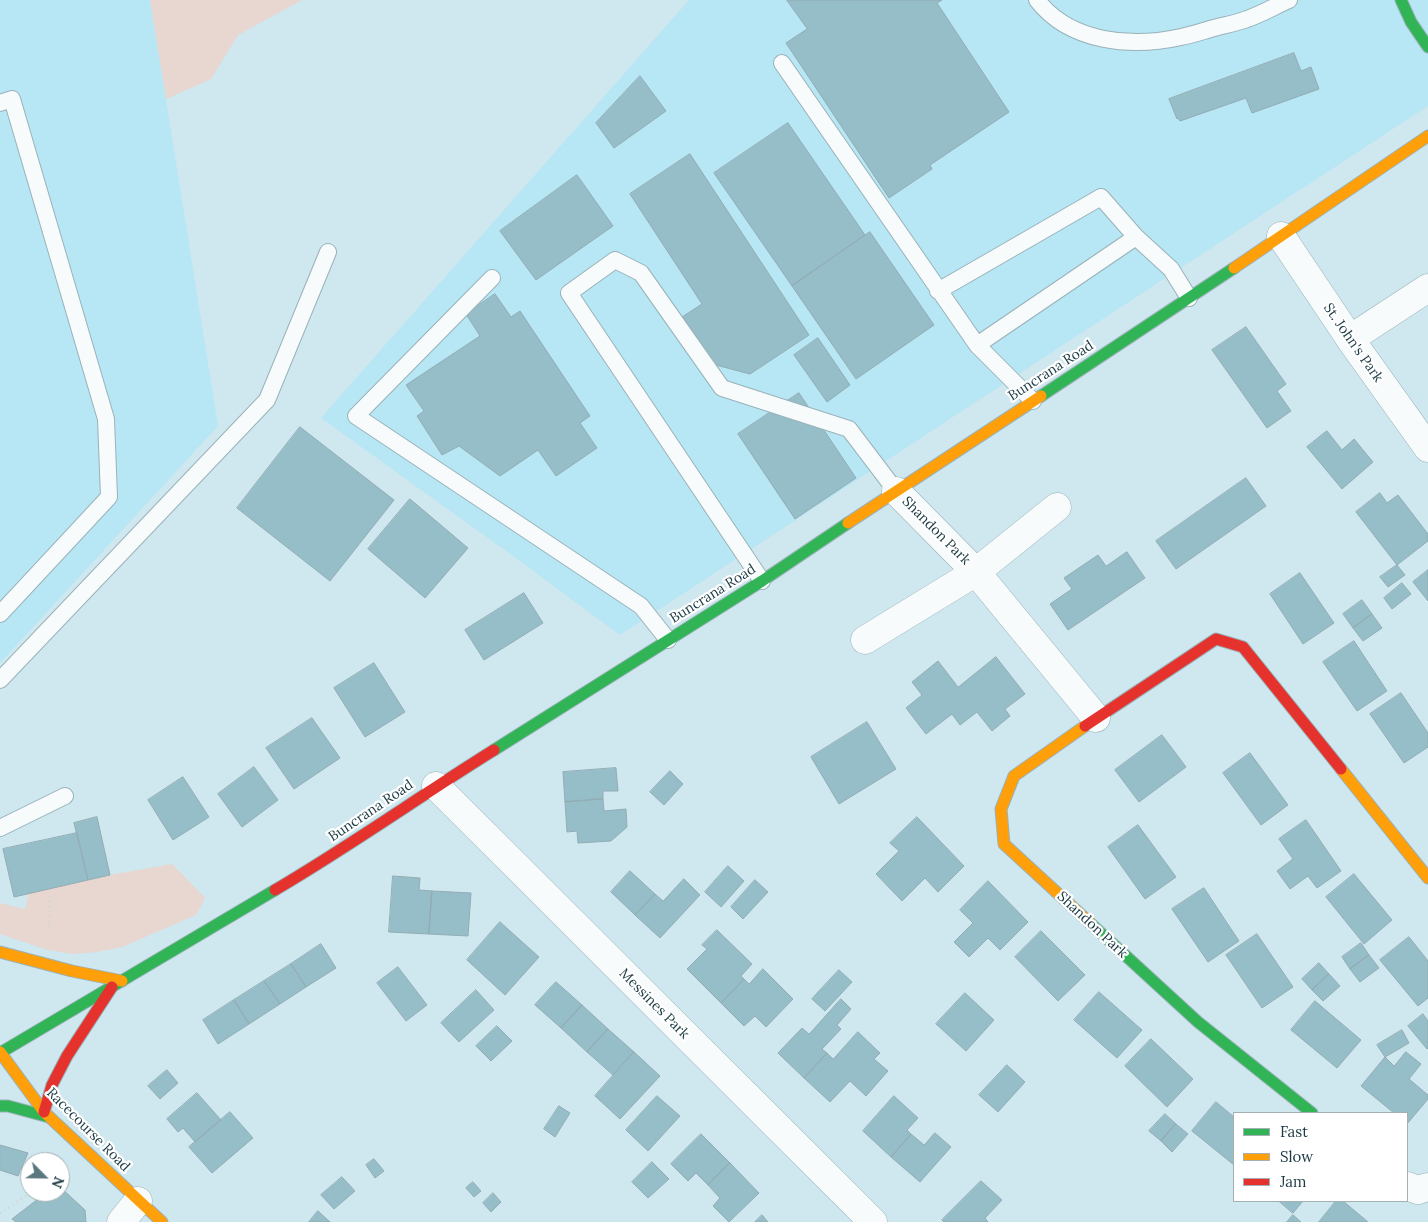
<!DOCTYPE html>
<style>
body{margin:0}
#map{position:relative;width:1428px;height:1222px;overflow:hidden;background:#cfe7ee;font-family:Lora,serif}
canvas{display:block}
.legend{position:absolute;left:1233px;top:1112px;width:175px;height:90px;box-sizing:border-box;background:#fff;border:1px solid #a4b0b4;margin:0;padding:6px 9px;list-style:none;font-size:15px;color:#1b3a43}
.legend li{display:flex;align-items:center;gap:10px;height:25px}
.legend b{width:25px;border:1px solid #a4b0b4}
.north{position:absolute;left:20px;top:1152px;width:50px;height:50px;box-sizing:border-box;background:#fff;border:1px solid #a4b0b4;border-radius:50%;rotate:113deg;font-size:14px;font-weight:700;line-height:20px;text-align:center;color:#1b3a43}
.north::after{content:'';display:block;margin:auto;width:18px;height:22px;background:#5a777f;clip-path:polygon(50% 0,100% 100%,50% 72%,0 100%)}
</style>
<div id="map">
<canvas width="1428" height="1222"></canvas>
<ul class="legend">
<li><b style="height:6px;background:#30b455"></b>Fast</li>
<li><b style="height:6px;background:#ff9f0a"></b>Slow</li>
<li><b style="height:6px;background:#e5322d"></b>Jam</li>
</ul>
<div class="north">N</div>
</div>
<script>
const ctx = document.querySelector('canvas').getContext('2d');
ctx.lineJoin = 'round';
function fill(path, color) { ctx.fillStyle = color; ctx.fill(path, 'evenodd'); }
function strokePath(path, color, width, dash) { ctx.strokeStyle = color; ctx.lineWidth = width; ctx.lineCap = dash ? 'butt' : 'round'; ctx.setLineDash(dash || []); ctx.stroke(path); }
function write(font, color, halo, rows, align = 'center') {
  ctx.font = font + ' Lora,serif'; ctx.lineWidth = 4.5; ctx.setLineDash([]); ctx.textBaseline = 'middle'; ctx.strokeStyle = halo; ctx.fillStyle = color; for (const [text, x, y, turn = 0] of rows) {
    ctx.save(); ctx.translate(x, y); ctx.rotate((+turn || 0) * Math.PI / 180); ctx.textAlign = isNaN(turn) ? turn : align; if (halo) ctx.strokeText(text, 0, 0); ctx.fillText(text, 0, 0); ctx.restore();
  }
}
fill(new Path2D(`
 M0,0H150L218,426L0,663Z
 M689,0H1428V106L620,635L509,553L321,418Z`), '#b7e6f5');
fill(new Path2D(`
 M150,0H302L238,35L211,79L166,99Z
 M172,864L205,898L196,915L122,947L97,952L72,954L48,950L0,934V903L25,909L29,893L110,875Z`), '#e8d6d0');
const building = new Path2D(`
 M787,0H942L937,3L1009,112L930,165L932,169L889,198L786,43L807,29Z
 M1294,53L1301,71L1311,67L1319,89L1252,113L1246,98L1180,121L1178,118L1177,119L1169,99Z
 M640,76L666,111L614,148L596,123Z
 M788,123L865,235L792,286L714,173Z
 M690,154L809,335L750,374L712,364L682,317L702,304L630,194Z
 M577,175L613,226L536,280L500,231Z
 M870,232L934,325L856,379L792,286Z
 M495,294L511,317L520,311L590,416L580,423L597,448L556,476L538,450L500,476L459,446L442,455L417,416L424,411L406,385L480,336L466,314Z
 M1246,327L1286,384L1277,391L1291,411L1267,428L1212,350Z
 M818,338L850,385L827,402L794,355Z
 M799,393L856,478L795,519L738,434Z
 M300,427L394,500L330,581L237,508Z
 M1327,431L1342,450L1354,439L1373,462L1342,489L1307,447Z
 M1246,478L1266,506L1176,569L1156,541Z
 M1380,493L1387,503L1398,495L1428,534V541L1397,565L1356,512Z
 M410,499L468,548L425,598L368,549Z
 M1127,552L1145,578L1068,630L1050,604L1072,589L1064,578L1098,555L1106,566Z
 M1397,565L1405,575L1388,587L1380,577Z
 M1428,570V601L1413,582Z
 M1300,573L1334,623L1303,644L1270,594Z
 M1402,583L1411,594L1392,609L1384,598Z
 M524,593L543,623L484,660L465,630Z
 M1362,600L1372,614L1353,628L1343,614Z
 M1372,614L1382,628L1363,641L1353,628Z
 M1354,641L1387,691L1357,711L1323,662Z
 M996,657L1025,694L1005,709L1010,716L992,731L977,712L960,725L952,714L926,734L906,708L922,695L912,682L938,661L958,687Z
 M374,663L405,712L365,737L334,688Z
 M1401,693L1428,733V747L1404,763L1370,714Z
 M312,718L340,758L294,789L266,748Z
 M867,722L896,769L839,804L811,757Z
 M1162,735L1186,767L1139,802L1115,770Z
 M1250,753L1288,805L1261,825L1223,773Z
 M254,767L278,800L242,827L218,794Z
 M616,768L618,791H603V799L565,802L563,772Z
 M670,771L683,784L664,805L650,792Z
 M183,777L209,817L173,840L148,800Z
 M603,799L604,811L626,809L627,827L611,841L578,843L577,831L567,832L565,802Z
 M97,817L110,875L88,880L74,823Z
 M917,817L964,866L938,892L925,878L902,901L876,874L899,851L890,843Z
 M1306,820L1341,871L1317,888L1308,876L1290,889L1277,871L1293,859L1279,839Z
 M1138,825L1176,877L1145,899L1108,847Z
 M77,833L88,880L14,897L3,849Z
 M728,866L744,881L721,907L705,892Z
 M630,871L655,894L635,915L611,892Z
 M1354,874L1392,920L1364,944L1326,897Z
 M393,876L420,878L419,890L432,891L429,934L389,932Z
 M684,879L700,895L660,938L635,915L655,894L663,901Z
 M755,880L768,892L743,919L731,907Z
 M988,881L1028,922L1000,950L988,938L969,957L954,942L973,923L960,910Z
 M1204,888L1239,941L1208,962L1172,909Z
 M432,891L471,893L468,936L429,934Z
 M500,922L539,957L505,995L467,960Z
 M717,930L752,964L741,976L744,979L721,1003L687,969L707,949L702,945Z
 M1041,931L1085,975L1058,1001L1015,957Z
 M1257,934L1293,987L1262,1008L1226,955Z
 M1409,937L1428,961V998L1418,1006L1380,960Z
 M1361,943L1369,955L1350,969L1342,957Z
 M321,944L336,968L306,987L291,964Z
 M1369,955L1379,968L1360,982L1350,969Z
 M1319,963L1329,974L1312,990L1302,979Z
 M291,964L306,987L280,1004L264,981Z
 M398,967L427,1005L406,1021L377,983Z
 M763,969L793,999L766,1027L755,1016L744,1026L721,1003L744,979L749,984Z
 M839,970L852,982L825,1011L812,999Z
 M1329,974L1340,986L1323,1001L1312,990Z
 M264,981L280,1004L249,1024L234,1000Z
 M556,982L582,1005L561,1028L535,1005Z
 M476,990L494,1010L459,1042L441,1023Z
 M1099,992L1142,1030L1117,1058L1074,1020Z
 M965,993L994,1020L966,1051L936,1024Z
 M841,999L851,1009L837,1025L841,1029L822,1049L827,1053L804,1078L778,1053L802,1028L809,1034Z
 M234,1000L249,1024L218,1044L203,1020Z
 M1315,1001L1361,1040L1337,1068L1291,1030Z
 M582,1005L608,1029L587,1052L561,1028Z
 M1423,1014L1428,1021V1048L1427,1049L1408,1026Z
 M497,1026L512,1041L491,1061L476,1046Z
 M608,1029L634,1052L613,1075L587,1052Z
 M1402,1030L1409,1043L1385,1057L1377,1045Z
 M858,1032L880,1053L874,1059L888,1071L866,1096L850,1081L830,1102L804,1078L827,1053L833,1059Z
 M1151,1039L1193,1079L1167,1107L1125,1066Z
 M634,1052L660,1076L620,1119L595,1096Z
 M1406,1052L1421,1064L1409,1079L1428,1095V1099L1407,1124V1113H1394L1361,1086L1385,1057L1394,1066Z
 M1007,1065L1025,1082L998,1112L979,1095Z
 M167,1070L178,1083L160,1099L148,1086Z
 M197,1093L221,1120L195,1142L183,1128L178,1132L167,1119Z
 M657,1096L680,1116L648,1151L626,1130Z
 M894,1096L918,1118L907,1130L911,1134L891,1157L863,1131Z
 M1216,1102L1234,1117V1165L1192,1131Z
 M559,1106L570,1113L555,1137L544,1129Z
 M230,1112L253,1138L212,1173L189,1147Z
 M1165,1114L1176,1124L1161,1141L1149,1131Z
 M1176,1124L1188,1134L1172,1152L1161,1141Z
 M935,1133L951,1147L920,1182L891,1157L911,1134L924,1145Z
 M701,1134L730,1163L708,1185L696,1173L688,1181L671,1164Z
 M0,1145L28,1153L18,1176L0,1170Z
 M374,1159L384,1171L375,1178L366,1165Z
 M652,1162L669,1179L648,1198L632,1182Z
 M730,1163L759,1193L729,1222L713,1206L720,1198L708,1185Z
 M342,1177L355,1191L334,1209L321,1195Z
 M981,1181L1002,1200L985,1218L988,1222H944L942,1220Z
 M473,1182L481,1191L474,1197L466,1188Z
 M60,1187L85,1210L86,1222H16L12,1219L47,1192H60Z
 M493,1193L501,1202L491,1212L483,1203Z
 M1279,1201H1303L1293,1213Z
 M1336,1201H1343L1368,1222H1319Z
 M318,1211L330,1222H309Z
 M762,1215L768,1222H755Z
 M1293,1215L1301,1222H1287Z`);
fill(building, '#95bec8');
strokePath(building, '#93acb4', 1);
const lane = new Path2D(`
 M1037,0C1070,43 1132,48 1181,37C1192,35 1203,31 1214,28C1225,25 1237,23 1247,19C1262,14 1275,6 1289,0
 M782,63L977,345L1033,401
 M0,103L12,99L106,419L109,497L0,614
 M492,278L356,416L641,606L668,640
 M938,291L1101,197L1136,237L1171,269L1189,298
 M977,345L1136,237
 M762,581L569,293L615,260L641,273L722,388L849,429L896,491
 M0,680L267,400L328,252
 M0,828L65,796`);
const street = new Path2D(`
 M1281,236L1350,339L1428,448
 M1350,339L1428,288
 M896,491L976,572L1096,718
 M865,640L976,572L1057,507
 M436,786L873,1222
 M1407,1186L1418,1190L1428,1187
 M121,1222L138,1201`);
const fast = new Path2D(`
 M1401,0L1411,22L1428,47
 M1041,396L1234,268
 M494,750L762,581L848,523
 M1090,923L1198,1022L1312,1113
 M0,1053L275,890
 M0,1106H8L49,1117`);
const slow = new Path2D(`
 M1234,268L1428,136
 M848,523L1041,396
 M1085,726L1014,776L1001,809L1004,844L1090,923
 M1341,769L1428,878
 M0,952L72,971L122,981
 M0,1052L44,1112L162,1222`);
const jam = new Path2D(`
 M1085,726L1216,639L1243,647L1341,769
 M275,890C350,846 420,796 494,750
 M44,1112L52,1085L67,1056L112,987`);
strokePath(lane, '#99b2b9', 18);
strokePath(street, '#99b2b9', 29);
strokePath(fast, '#99b2b9', 13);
strokePath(slow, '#99b2b9', 13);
strokePath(jam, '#99b2b9', 13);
strokePath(new Path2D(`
 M48,937L50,896
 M0,1213L32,1192`), '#ced6d8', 3, [1, 4]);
strokePath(lane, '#f8fbfc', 16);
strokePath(street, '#f8fbfc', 28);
strokePath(fast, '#30b455', 11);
strokePath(slow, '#ff9f0a', 11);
strokePath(jam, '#e5322d', 11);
write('14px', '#1b3a43', '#fff', [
 ["St. John's Park",1353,343,55],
 ["Buncrana Road",1051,371,-33],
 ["Shandon Park",936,531,45],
 ["Buncrana Road",713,594,-32],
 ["Buncrana Road",371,811,-34],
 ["Shandon Park",1092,925,43],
 ["Messines Park",654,1004,45],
 ["Racecourse Road",88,1130,45]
]);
</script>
